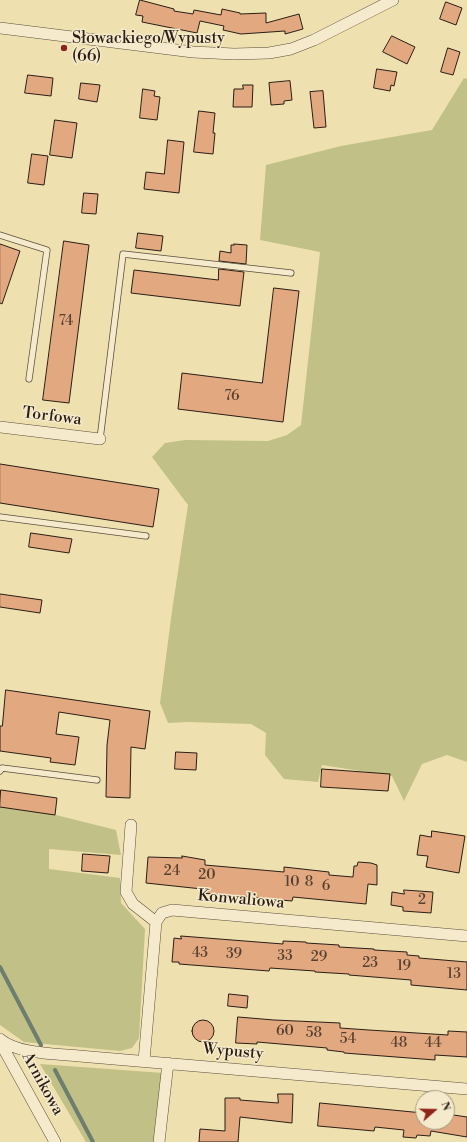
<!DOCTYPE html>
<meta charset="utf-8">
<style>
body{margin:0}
#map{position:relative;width:467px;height:1142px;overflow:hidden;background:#efe0b0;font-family:"Libre Bodoni",serif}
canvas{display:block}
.north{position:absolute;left:415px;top:1090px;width:40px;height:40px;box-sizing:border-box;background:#f5ebcc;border:1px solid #a39983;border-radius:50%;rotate:70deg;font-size:11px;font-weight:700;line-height:16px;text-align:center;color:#291d15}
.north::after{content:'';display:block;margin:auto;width:14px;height:18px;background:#8f2418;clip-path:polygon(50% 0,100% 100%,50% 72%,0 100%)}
</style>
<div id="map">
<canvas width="467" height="1142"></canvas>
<div class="north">N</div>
</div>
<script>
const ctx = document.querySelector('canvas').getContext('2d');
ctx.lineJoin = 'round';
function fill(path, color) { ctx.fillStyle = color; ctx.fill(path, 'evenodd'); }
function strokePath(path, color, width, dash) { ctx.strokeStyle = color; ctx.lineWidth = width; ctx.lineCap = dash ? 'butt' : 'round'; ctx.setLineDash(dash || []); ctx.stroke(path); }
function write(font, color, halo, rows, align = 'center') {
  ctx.font = font + ' "Libre Bodoni",serif'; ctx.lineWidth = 3; ctx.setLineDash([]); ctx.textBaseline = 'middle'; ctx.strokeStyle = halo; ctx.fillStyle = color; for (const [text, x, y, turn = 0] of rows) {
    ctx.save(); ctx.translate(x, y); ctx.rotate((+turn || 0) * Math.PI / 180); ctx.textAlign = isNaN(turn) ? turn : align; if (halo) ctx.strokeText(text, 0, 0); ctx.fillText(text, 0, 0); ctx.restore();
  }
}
fill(new Path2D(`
 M464,78L467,79V762L447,755L422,764L404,801L392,776L322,765L318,782L284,779L265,755L266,733L251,724L187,722L168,723L160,703L172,611L188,505L152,457L165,443L185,440L268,441L287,435L301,425L320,252L260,240L266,165L341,146L432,130Z
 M0,801L116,830L121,855L49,849V869L120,878L121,903L145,929L139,1038L132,1048L120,1051L24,1042L0,1025Z
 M40,1064L163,1073L160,1142H86Z`), '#c1c086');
strokePath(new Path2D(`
 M0,967L41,1045
 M55,1070L93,1142`), '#6d7d6e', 4);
const building = new Path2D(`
 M140,0L174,9V11L193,14L194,10L221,15L222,9L240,13V14L266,13V23L299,14L303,29L285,34V31L241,34L223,30L224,26L200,21L197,33L142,22L143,16L136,15Z
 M446,2L462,8L456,25L440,19Z
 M392,36L415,47L407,64L383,52Z
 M448,48L460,52L453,75L441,72Z
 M377,69L397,72L394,86L391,85L390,91L374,88Z
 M28,75L53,78L51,96L25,93Z
 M290,81L292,100L284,101V104L271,105L269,83Z
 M81,83L100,85L97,102L79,99Z
 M243,85H253L252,107H233L234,89H243Z
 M143,89L155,91L154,96L160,97L157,120L140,118Z
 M323,91L326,127L314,128L310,92Z
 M199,111L215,113L213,133H215L213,154L194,152Z
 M55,120L77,123L72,158L50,155Z
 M168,140L184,142L179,193L144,189L146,172L164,174Z
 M32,154L48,156L44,185L28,183Z
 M84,193L98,194L96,214L82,213Z
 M138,233L163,236L161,251L136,248Z
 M64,241L89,245L69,403L43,400Z
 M0,244L20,251L2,304L0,303Z
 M234,244L247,245L246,264L219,261L220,251L231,253V245H234Z
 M219,269L244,272L240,306L131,293L134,270L218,280Z
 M274,288L299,291L283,422L178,409L182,373L262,383Z
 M0,464L159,489L153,527L0,503Z
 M31,533L72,539L69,553L29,547Z
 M0,594L42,600L40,613L0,607Z
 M6,690L150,711L145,749L131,747L130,798L106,797L107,745L110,720L59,712L56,734L79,737L75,765L50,762L51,758L0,751V726H2Z
 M176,752L197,753L196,770L175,769Z
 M322,769L390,774L388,791L321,787Z
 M1,790L57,798L55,815L0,807Z
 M432,831L465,836L459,873L426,867L428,856L417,855L420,835L431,837Z
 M83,854L110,856L108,873L82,871Z
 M182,856L205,860V865L284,872V867L329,872V875L353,877L354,866H357L358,862L371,863L377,865V885L368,884L366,904L293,897L292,901L202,893V889L146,883L148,857L182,858Z
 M404,890L433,892L431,913L403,911V907L391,905L392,892L404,894Z
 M181,936L283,944V941L306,942V943L339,945V947L374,949V950L407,952V955L419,956V958L467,962V990L411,985V980L349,975V974L315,972V971L270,968L269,971L179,964V962H172L174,938L181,939Z
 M229,994L248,996L247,1008L228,1006Z
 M238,1017L274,1020L340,1023V1028L369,1030L448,1035V1031L467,1032V1057L435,1055V1060L344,1053V1052L327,1050V1048L257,1042V1044L236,1043Z
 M192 1031a11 11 0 1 1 22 0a11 11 0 1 1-22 0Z
 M278,1094H293L292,1123L240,1117L238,1142H199L200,1129L225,1131V1098H240V1100L278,1103Z
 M320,1103L423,1113V1122H447V1114L467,1117V1137L431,1131L430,1136L417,1135L416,1138L403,1137L404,1130L375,1127L374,1131L318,1126Z`);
fill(building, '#e2a981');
strokePath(building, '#291d15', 1);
const lane = new Path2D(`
 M0,235L47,250L29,379
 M100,439L123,254L291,273
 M0,517L146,536
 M0,771L2,768L97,780`);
const street = new Path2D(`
 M0,28L193,52L234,54L269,53L291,49L314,40L393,0
 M0,427L100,439
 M131,825L126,892L133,904L156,922
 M0,1039C17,1054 57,1054 79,1056L467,1089
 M0,1042L55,1142
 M144,1061L156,922L162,913L172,910L467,936
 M159,1142L168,1063`);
strokePath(lane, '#5a4e3c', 7);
strokePath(street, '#5a4e3c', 12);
strokePath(lane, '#f5ebcc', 5.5);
strokePath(street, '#f5ebcc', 11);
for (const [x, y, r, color] of [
 [64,48,4,"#8f2418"]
]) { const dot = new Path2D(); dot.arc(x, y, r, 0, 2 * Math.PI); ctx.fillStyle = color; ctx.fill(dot); strokePath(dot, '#f5ebcc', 1.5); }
write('14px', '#574030', null, [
 ["74",66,322],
 ["76",232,397],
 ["24",172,872],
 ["20",207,876],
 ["10",292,883],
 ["8",309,883],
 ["6",326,887],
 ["2",422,901],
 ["43",200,954],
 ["39",234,955],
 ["33",285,957],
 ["29",319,958],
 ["23",370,964],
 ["19",404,967],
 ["13",454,975],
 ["60",285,1032],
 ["58",314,1034],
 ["54",348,1040],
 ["48",399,1044],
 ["44",433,1044]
]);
write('16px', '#291d15', '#f5ebcc', [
 ["Słowackiego/Wypusty",72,39],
 ["(66)",72,57]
], 'left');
write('16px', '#291d15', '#f5ebcc', [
 ["Torfowa",52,417,7],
 ["Konwaliowa",241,900,5],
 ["Wypusty",233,1052,5],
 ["Arnikowa",42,1084,61]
]);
</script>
